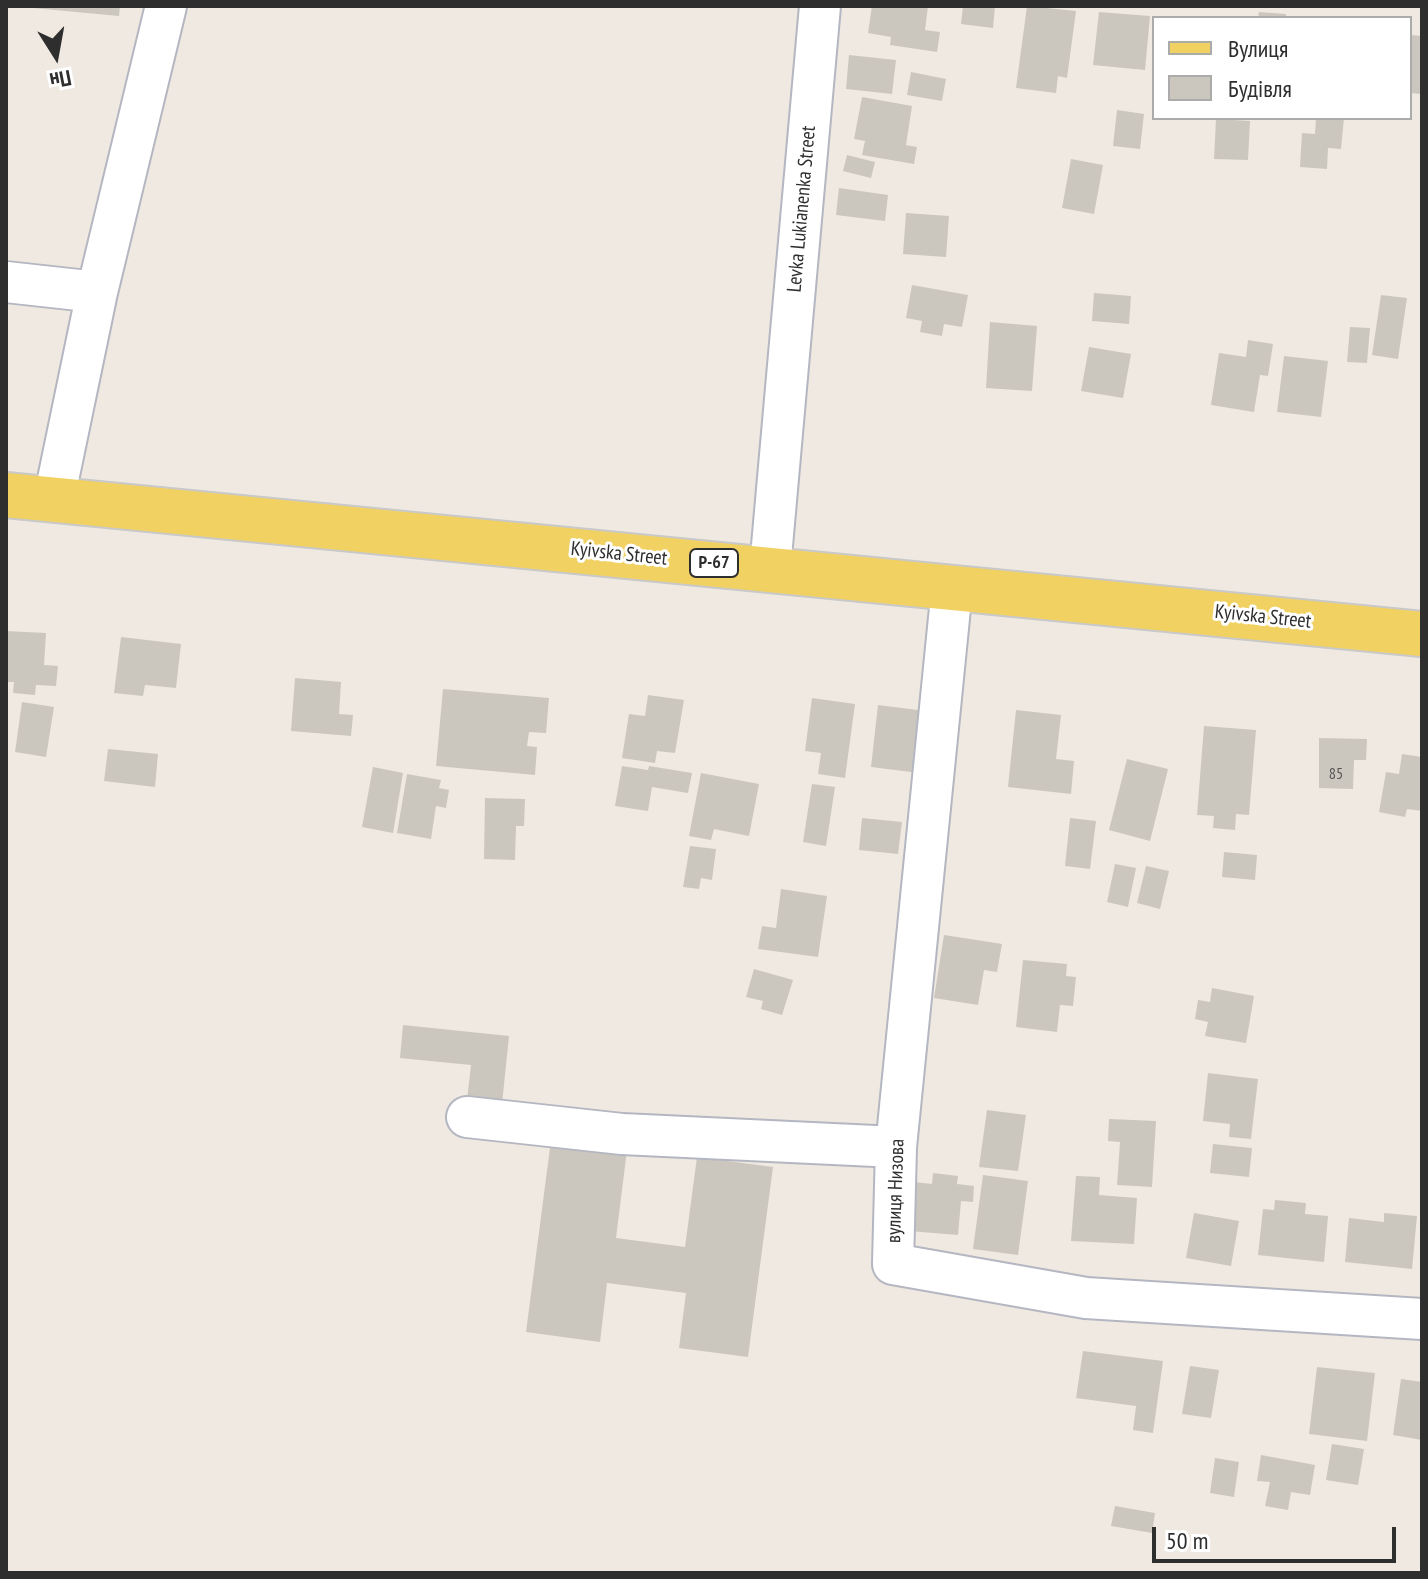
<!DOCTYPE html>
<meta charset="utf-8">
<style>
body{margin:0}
#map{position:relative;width:1428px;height:1579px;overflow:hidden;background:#efe9e1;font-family:"PT Sans Narrow",sans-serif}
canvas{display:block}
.frame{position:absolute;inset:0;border:8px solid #2e2e2e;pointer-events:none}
.legend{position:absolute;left:1152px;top:16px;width:260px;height:104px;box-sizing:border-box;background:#fff;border:2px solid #ababab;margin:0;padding:10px 14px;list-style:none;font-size:24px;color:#2e2e2e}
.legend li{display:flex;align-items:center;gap:16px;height:40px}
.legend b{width:40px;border:2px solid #ababab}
.north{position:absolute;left:16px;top:16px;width:80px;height:80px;-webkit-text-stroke:6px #fff;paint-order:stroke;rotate:169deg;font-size:22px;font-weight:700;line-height:32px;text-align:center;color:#2e2e2e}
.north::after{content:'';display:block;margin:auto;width:28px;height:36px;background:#2e2e2e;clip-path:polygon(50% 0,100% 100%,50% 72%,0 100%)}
.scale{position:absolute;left:1152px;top:1527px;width:244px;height:36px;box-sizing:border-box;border:4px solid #2e2e2e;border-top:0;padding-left:10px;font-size:24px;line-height:28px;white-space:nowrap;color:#2e2e2e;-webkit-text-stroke:6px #fff;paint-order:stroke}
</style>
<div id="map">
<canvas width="1428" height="1579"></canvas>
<div class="frame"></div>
<ul class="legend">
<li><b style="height:10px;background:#f2d163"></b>Вулиця</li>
<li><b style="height:22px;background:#cbc7bf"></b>Будівля</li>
</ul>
<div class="north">Пн</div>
<div class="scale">50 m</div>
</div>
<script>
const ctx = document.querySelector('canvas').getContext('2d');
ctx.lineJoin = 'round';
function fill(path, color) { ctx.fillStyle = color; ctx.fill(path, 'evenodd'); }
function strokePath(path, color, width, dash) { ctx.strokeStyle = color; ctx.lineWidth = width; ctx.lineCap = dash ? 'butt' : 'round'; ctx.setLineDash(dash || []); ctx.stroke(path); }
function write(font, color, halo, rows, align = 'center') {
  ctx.font = font + ' "PT Sans Narrow",sans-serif'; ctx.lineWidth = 6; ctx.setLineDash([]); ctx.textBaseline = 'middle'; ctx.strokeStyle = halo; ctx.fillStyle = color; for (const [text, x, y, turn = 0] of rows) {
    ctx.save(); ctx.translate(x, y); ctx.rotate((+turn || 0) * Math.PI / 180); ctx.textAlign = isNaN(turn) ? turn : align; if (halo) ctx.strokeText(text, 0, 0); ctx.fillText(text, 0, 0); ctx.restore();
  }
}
fill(new Path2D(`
 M34,6H120L119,16L33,8Z
 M872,6H928L925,30L940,32L937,52L890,45L891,37L868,33Z
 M963,6H995L993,28L961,24Z
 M1027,6L1076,11L1067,78L1058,76L1056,93L1016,88Z
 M1099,12L1150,16L1145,70L1093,65Z
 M1259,12L1286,14V18H1258Z
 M1410,35L1422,36L1421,94L1410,93Z
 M849,55L896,60L892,94L846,89Z
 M911,72L946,79L942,101L907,95Z
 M862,97L912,106L906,145L917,147L914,164L862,155L865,141L854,139Z
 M1117,110L1144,114L1140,149L1113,146Z
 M1316,118H1344L1341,149L1328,148L1327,169L1300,167L1302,133L1315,134Z
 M1216,119L1250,121L1248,160L1214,159Z
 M847,155L875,162L871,178L843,171Z
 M1071,159L1103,165L1094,214L1062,208Z
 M839,188L888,195L885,221L836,215Z
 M906,213L949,216L946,257L903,254Z
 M912,285L968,295L962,327L944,324L942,336L920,332L922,321L906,318Z
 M1094,293L1131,296L1129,324L1092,321Z
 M1381,295L1407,298L1398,359L1372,355Z
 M990,322L1037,326L1032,391L986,388Z
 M1350,327L1370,328L1367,363L1347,362Z
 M1248,340L1273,344L1268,376L1260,375L1254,412L1211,405L1219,353L1246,357Z
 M1089,347L1131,354L1123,398L1081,391Z
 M1284,356L1328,361L1321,417L1277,412Z
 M6,631L46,633L44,665L58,666L56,686L36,685L35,695L13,693L14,682H6Z
 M121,637L181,644L176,688L145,685L143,696L114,693Z
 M295,678L341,682L339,714L353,715L351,736L291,731Z
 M443,689L549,698L546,733L529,732L527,746L537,747L535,775L436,766Z
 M648,695L684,700L675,753L657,751L655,763L622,758L629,714L645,716Z
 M812,698L855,704L845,778L818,774L821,753L805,751Z
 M22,702L54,707L46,757L15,752Z
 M878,705L926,711L919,773L871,767Z
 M1016,710L1061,715L1056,759L1074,761L1071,794L1008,787Z
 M1204,726L1256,730L1249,815L1236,814L1235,830L1213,828L1214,816L1197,815Z
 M1319,738L1367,739L1366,760H1354L1353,789L1319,788Z
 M108,749L158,754L155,787L104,781Z
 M1402,754L1422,757V811L1407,809L1405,817L1379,812L1386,772L1399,774Z
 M1127,759L1168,769L1150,841L1109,830Z
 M622,766L648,770L649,766L692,773L688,793L652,787L648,811L615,806Z
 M373,767L403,773L393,833L362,827Z
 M701,773L759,784L749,836L714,829L711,840L689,836Z
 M407,774L441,780L439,788L449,790L446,808L436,806L431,839L397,833Z
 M812,784L835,787L826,846L803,842Z
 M485,798L525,799L524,826H516L515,860L484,859Z
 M862,818L902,822L898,854L859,850Z
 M1070,818L1096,821L1090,869L1065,866Z
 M690,846L716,849L712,880L701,878L699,889L683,887Z
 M1224,852L1257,855L1255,880L1222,877Z
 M1115,864L1136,868L1128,907L1107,902Z
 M1146,866L1169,871L1160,909L1137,903Z
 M781,889L827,896L818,957L758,949L762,926L776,928Z
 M944,935L1002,944L997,972L984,970L978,1005L934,998Z
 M1023,960L1067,964L1066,976L1076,977L1073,1006L1060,1005L1057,1032L1016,1027Z
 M754,969L793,980L782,1015L761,1009L763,1001L746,997Z
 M1212,988L1254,996L1246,1043L1205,1036L1208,1022L1195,1019L1198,1000L1210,1002Z
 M403,1025L509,1036L502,1104L467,1100L471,1065L400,1058Z
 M1208,1073L1258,1079L1251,1139L1229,1137L1230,1124L1203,1121Z
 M987,1110L1026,1115L1018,1171L979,1167Z
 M1109,1119L1156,1121L1152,1187L1117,1185L1120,1142L1108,1141Z
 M551,1140L627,1150L616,1238L685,1247L697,1157L773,1167L748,1357L679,1348L686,1293L607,1283L600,1342L526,1332Z
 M1213,1144L1252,1148L1249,1177L1210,1173Z
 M933,1173L958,1176L957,1184L974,1186L973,1202L961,1201L958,1235L909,1231L914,1182L932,1184Z
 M983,1175L1028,1181L1018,1255L973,1249Z
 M1076,1176L1100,1177L1099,1195L1137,1198L1134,1244L1071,1241Z
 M1275,1200L1306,1203L1305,1214L1328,1216L1324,1262L1258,1255L1263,1209L1274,1210Z
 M1194,1213L1239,1221L1231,1266L1186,1258Z
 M1384,1213L1417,1216L1412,1269L1345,1262L1349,1218L1384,1222Z
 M1083,1351L1163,1361L1153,1433L1133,1430L1136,1406L1076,1398Z
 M1190,1366L1219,1370L1211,1418L1182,1414Z
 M1317,1367L1375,1373L1367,1441L1309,1434Z
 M1401,1379L1422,1382V1440L1393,1435Z
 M1332,1444L1364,1449L1358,1485L1326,1480Z
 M1261,1455L1315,1465L1310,1495L1291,1492L1288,1510L1265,1506L1270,1482L1257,1481Z
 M1215,1458L1239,1462L1234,1497L1210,1493Z
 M1115,1506L1155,1513L1152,1533L1111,1526Z`), '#cbc7bf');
const minor = new Path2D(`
 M6,282L97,292
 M54,499L97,292L166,6
 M770,568L820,6
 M952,588L896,1147L893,1264L1086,1298L1422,1319
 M467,1117L622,1134L896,1147`);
const major = new Path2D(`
 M6,495L1422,634`);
strokePath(minor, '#b4b7c1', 44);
strokePath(major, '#c9c9c9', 48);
strokePath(minor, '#fff', 40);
strokePath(major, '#f2d163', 44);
write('16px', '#555452', null, [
 ["85",1336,774]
]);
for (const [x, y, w] of [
 [714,563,48]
]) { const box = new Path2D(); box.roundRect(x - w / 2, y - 14, w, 28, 6); ctx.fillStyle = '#fff'; ctx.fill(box); strokePath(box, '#2e2e2e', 2); }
write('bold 18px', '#2e2e2e', null, [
 ["Р-67",714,563]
]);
write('20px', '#2e2e2e', '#fff', [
 ["Levka Lukianenka Street",802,209,-85],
 ["Kyivska Street",619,554,6],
 ["Kyivska Street",1263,617,6],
 ["вулиця Низова",896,1191,-88]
]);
</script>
